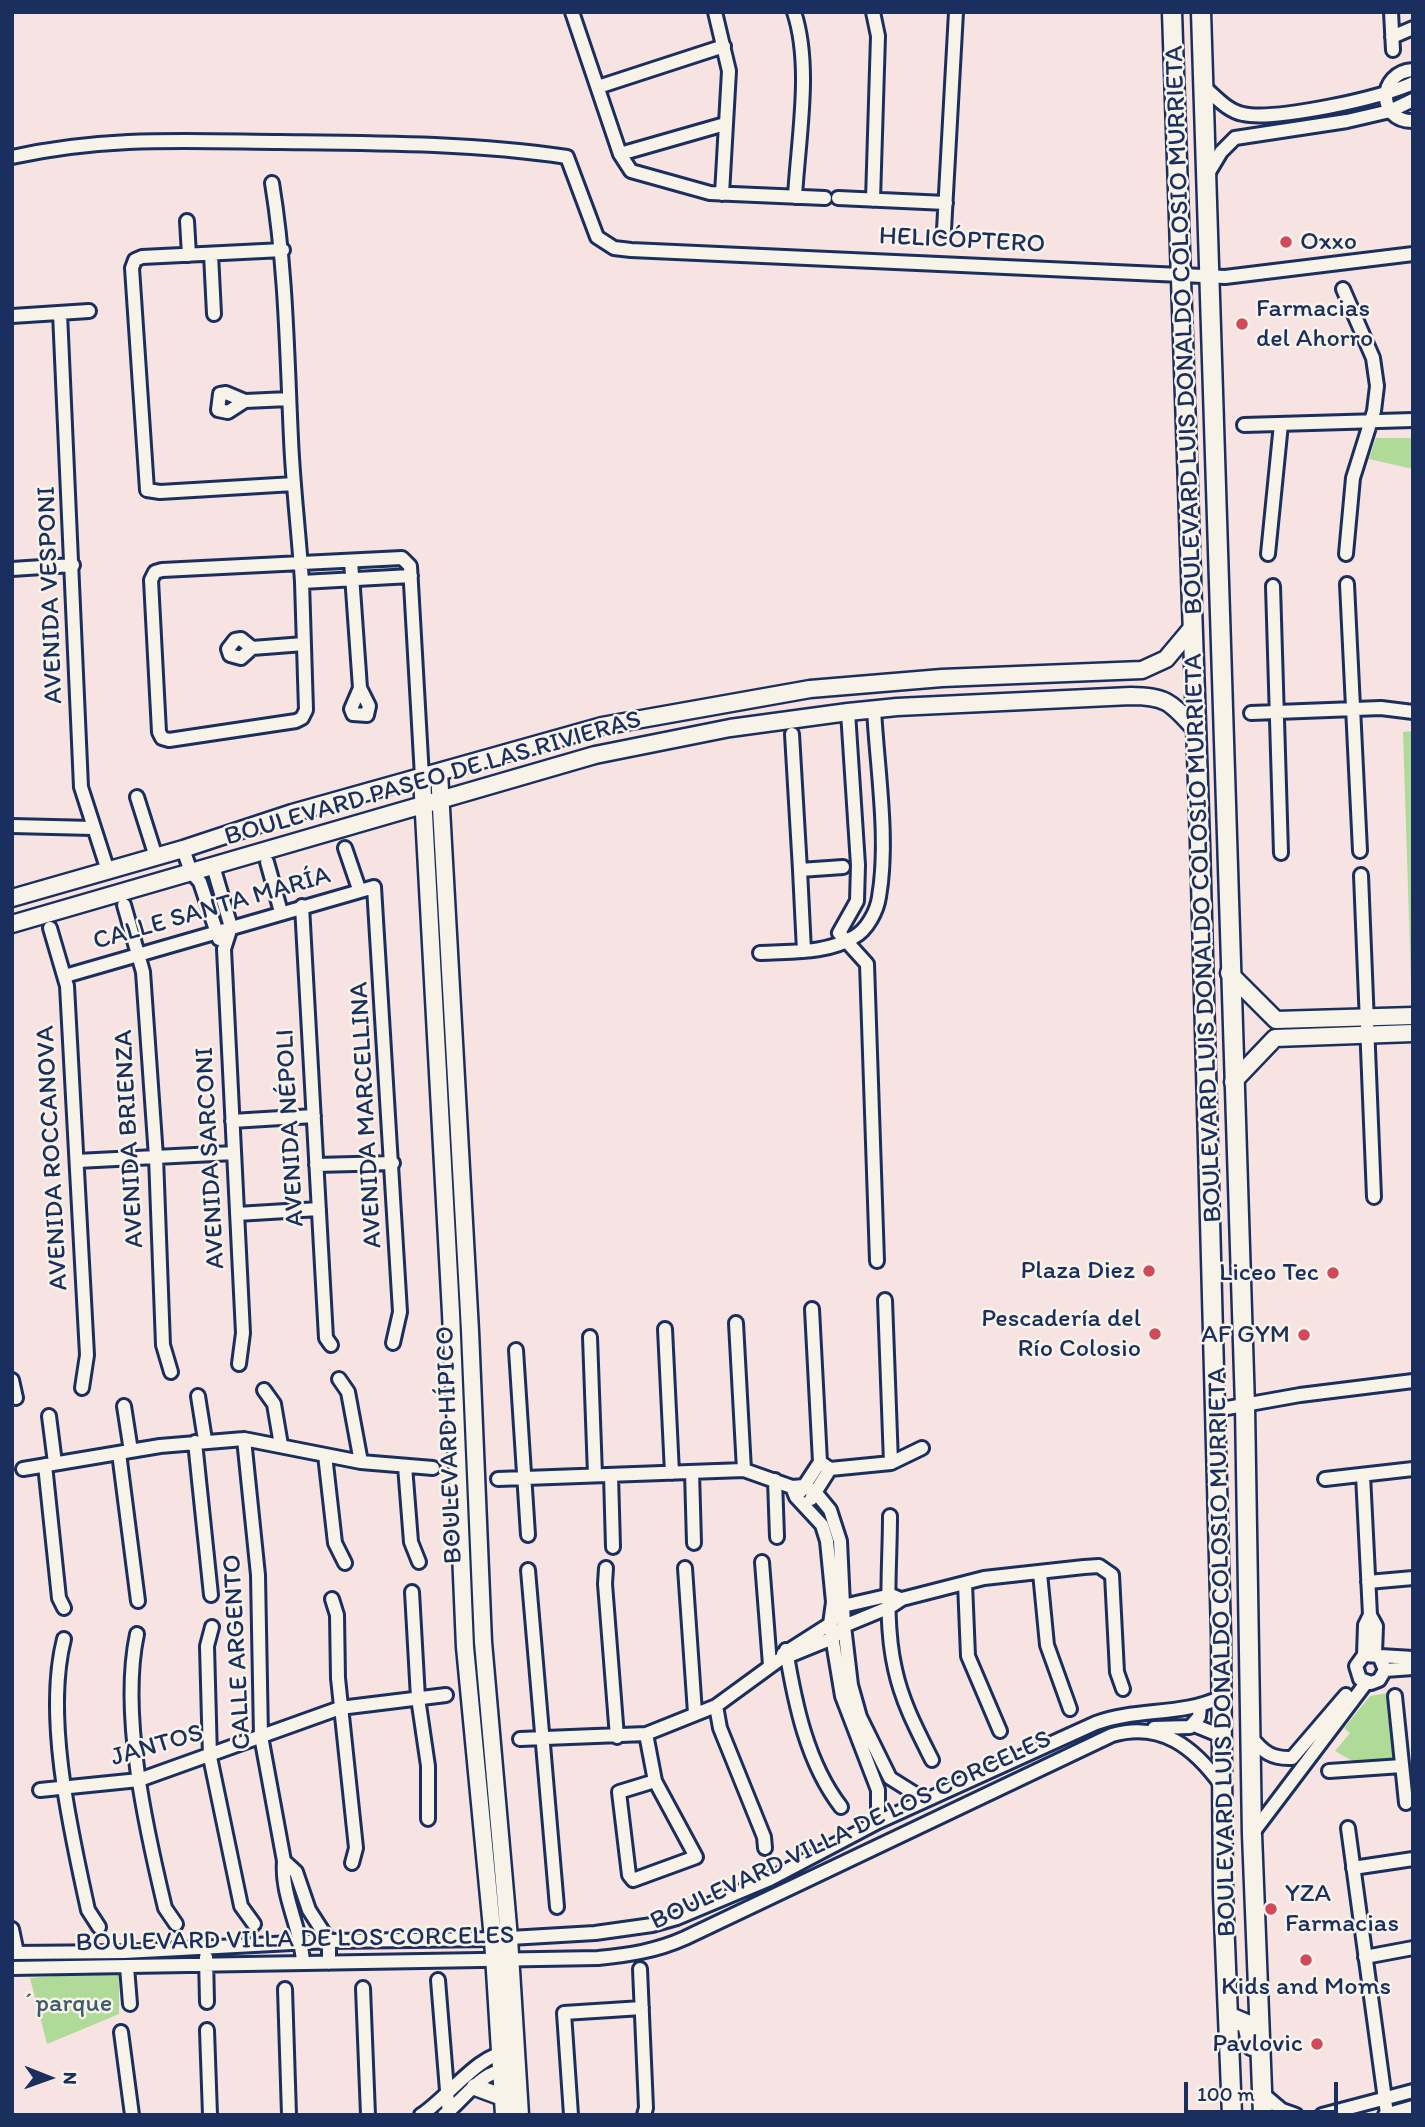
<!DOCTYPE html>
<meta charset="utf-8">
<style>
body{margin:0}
#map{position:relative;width:1425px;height:2127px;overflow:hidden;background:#f7e3e1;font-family:Itim,sans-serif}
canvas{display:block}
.frame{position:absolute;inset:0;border:14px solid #1b2f5e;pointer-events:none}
.north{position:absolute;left:14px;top:2043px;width:70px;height:70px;-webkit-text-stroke:5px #f7f3e8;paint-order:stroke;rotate:91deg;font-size:19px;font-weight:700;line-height:28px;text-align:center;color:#1b2f5e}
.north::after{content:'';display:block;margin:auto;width:24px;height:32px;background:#1b2f5e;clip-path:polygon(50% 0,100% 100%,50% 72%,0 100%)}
.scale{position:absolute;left:1184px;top:2082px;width:154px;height:32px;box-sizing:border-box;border:4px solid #1b2f5e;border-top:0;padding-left:9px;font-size:21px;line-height:24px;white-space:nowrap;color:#1b2f5e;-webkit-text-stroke:5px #f7f3e8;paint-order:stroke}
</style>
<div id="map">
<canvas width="1425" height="2127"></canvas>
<div class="frame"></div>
<div class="north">N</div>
<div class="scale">100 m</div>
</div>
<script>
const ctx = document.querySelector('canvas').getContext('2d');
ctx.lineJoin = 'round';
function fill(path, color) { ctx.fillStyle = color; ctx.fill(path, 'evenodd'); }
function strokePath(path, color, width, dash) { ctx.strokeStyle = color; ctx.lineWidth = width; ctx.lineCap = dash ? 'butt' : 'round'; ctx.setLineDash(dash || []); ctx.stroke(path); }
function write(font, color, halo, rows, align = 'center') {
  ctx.font = font + ' Itim,sans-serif'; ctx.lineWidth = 5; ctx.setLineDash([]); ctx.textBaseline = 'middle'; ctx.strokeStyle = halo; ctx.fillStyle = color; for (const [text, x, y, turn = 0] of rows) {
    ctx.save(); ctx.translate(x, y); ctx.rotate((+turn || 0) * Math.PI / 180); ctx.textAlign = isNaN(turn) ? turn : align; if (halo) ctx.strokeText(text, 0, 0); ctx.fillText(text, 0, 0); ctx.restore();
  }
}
fill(new Path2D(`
 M1376,438H1413V469L1369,459Z
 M1413,731V1011L1412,1012L1403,732Z
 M1388,1693L1394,1760L1356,1763L1335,1751L1350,1733L1344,1728L1370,1696Z
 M119,1971V2014L47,2044L30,1978Z`), '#b0da97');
const minor = new Path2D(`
 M572,12L620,154L631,171L710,193L825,198
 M715,12L729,71L722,194
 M794,12C812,66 798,140 795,197
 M873,12L878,36L873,200
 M1391,12L1393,50
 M1392,37L1413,28
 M1413,70C1377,72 1377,122 1413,121
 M1203,86C1215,96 1227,111 1243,114C1274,121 1383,98 1413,83
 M598,87L724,46
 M620,154L725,124
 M12,157C105,136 188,141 281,142C376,143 474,143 567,157L597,237L614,248L631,250L1225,277L1413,254
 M1206,177L1221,152L1235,138L1347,121L1390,111L1413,100
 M272,183C286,268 287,353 291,439C293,487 299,534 302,582L306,710L302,718L296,721L169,740L162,738L159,732L151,580L155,572L162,570C242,566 322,562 402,558L410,566L422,777
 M838,198L946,203
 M187,221L189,255
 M944,230L956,12
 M283,250L142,257L135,260L132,268L147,490L160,492L294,484
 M211,254L214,314
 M1343,289L1373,358L1377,386L1374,411L1353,478L1346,554
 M60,313L81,787L108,871
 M12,316L89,311
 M245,401L228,412L218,410L220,394L226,393L245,401L289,399
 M1244,425L1413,420
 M1268,554L1281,424
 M351,561L360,688L369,706L367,715L353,714L351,709L360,688
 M12,569L73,565
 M302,582L411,576
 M1347,584L1360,851
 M1273,586L1281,853
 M252,648L241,639L235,640L228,649L230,655L241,658L252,648L304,644
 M848,712L858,865L857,901L839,933L867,964L877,1261
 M1251,713L1381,708L1413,712
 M792,734L800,870
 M137,797L156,857
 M12,826L93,828
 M345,848L359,889
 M183,849L191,872L200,882L219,939
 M267,862L281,912
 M213,866L231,927L224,949L243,1333L239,1364
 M1361,875L1374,1197
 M124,905L143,972L156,1157L163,1345L171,1372
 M302,906L326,1338L331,1345
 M50,928L67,986L87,1355L82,1388
 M804,951L800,870L843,867
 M760,953C791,951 826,954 854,937C867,930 877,911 879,897C889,839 877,768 874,709
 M65,976L374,887L400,1312L393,1343
 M232,1121L314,1116
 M77,1161L234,1153
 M316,1165L393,1163
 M237,1214L319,1209
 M885,1300L891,1463
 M812,1309L820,1462
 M736,1323L744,1470
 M665,1329L672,1473
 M590,1337L595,1475
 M516,1350L528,1535
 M339,1379L348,1392L361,1462
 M12,1380L16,1398
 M264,1390L274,1404L281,1445
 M198,1396L205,1440
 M124,1406L131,1451
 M1216,1410L1300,1395L1413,1381
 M49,1416L55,1463
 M244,1439L258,1575L261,1736L284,1861C281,1896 301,1927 303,1962
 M195,1442L211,1595
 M119,1453L138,1601
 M325,1455L335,1543L345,1563
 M820,1462L830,1469L891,1463L922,1448
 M45,1465L59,1598L64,1608
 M405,1466L411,1542L419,1562
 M23,1469L160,1446L244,1439L361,1462L433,1468
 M692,1472L694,1543
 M611,1475L613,1547
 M1363,1475L1370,1615L1365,1625L1364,1655
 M498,1479L744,1470L792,1487L804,1486L816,1493L830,1510L840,1541L844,1626L851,1685L860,1717L890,1778L925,1800
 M1325,1479L1413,1469
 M775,1480L777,1537
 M792,1487L796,1497L822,1525L827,1541L833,1602L830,1624L842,1696L878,1790V1822
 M801,1491L820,1462
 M811,1499L830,1469
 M890,1516C890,1566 884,1621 895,1669C902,1702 917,1730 932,1760
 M762,1562L770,1665
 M606,1568L605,1584L617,1737
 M685,1568L695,1713
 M528,1570L557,1907
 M1040,1573L1047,1645L1070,1709
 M1368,1582L1413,1578
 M965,1583L968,1656L1000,1731
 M412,1592L418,1698L428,1766V1819
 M332,1599L337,1615L338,1678L356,1848L352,1863
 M1370,1615L1376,1626L1375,1654
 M212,1627L207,1646L210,1757L241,1906L254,1924
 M137,1634C120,1714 146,1829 165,1908L176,1924
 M64,1639C44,1717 71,1832 88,1910L99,1927
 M786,1650C795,1704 807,1763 841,1807
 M783,1654L830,1624L843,1606L891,1595L898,1598
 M1380,1658L1385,1670L1379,1680L1371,1683L1360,1679L1356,1666L1364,1655L1413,1658
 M1385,1670L1413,1668
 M1395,1696L1406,1803
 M716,1706L720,1728L764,1837L765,1848
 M1194,1725L1221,1736
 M1154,1728L1190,1727L1199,1717L1200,1707
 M646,1734L655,1781L696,1857L633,1880L629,1875L619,1792L655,1781
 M1251,1737C1263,1752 1272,1759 1292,1758L1346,1695
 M520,1739L646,1734L716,1706L779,1660L833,1638L844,1626L890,1607L902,1599L984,1578L1084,1567L1099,1566L1112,1575L1117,1672L1123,1689
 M1329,1771L1402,1766
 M40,1790L139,1780L340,1708L446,1695
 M1348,1828L1387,2114
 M1252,1834L1366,1683
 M284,1861L296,1872L309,1910L329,1941V1963
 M1353,1868L1413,1859
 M12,1929L17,1953
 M12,1953L124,1952L329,1941L493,1939L595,1933L652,1925L677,1918L770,1879L878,1822L1096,1723C1137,1708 1183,1716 1221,1697
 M206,1957L207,2002
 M1365,1957L1413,1948
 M127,1967L130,2004
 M12,1968L598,1958C629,1955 656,1951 685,1938L1112,1735C1161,1721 1194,1747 1222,1786
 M640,1969L646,2108L644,2115
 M438,1980L449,2115
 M363,1988L368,2115
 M285,1989L289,2115
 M207,2030L210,2115
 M121,2032L132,2115
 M1262,2093L1282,2110L1296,2115
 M421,2115C444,2101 482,2051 507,2053
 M444,2115C463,2101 483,2068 508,2071
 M571,2115L564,2013L642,2008
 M1322,2115L1413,2091
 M1385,2115L1413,2107`);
const tertiary = new Path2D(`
 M439,772L470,1331L483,1642L509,1938L520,2115
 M422,777L451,1313L465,1647L493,1939L504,2115
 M12,898L183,849L292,813L602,726L810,689L942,678L1142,670L1166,659L1192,628
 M12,924L595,755L730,728L848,712L897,707L1131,696C1168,696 1172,704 1196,730
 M1229,973L1276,1020L1413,1016
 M1233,1082L1275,1038L1413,1033
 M475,2087L502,2097`);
const secondary = new Path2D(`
 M1172,12L1200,843L1221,1635L1223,1894L1232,2115
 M1201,12L1245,1406L1252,1834L1263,2115
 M1228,2016L1247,2024L1252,2046`);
strokePath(minor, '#1b2f5e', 18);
strokePath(tertiary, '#1b2f5e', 21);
strokePath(secondary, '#1b2f5e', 23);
strokePath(minor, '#f7f3e8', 12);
strokePath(tertiary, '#f7f3e8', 16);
strokePath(secondary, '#f7f3e8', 18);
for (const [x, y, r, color] of [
 [1286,242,7,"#d1495b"],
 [1242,324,7,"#d1495b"],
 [1149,1271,7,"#d1495b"],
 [1333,1273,7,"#d1495b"],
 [1155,1334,7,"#d1495b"],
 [1304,1335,7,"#d1495b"],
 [1271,1909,7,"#d1495b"],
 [1306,1960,7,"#d1495b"],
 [1317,2044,7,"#d1495b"]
]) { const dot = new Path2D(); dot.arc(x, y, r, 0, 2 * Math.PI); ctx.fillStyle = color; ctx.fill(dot); strokePath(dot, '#f7f3e8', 2.5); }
write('26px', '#1b2f5e', '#f7f3e8', [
 ["HELICÓPTERO",962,241,3],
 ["BOULEVARD LUIS DONALDO COLOSIO MURRIETA",1185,330,-92],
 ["AVENIDA VESPONI",51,595,-92],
 ["BOULEVARD PASEO DE LAS RIVIERAS",433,779,-16],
 ["CALLE SANTA MARÍA",212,909,-16],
 ["BOULEVARD LUIS DONALDO COLOSIO MURRIETA",1204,938,-92],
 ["AVENIDA MARCELLINA",367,1115,-93],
 ["AVENIDA NÉPOLI",291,1128,-93],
 ["AVENIDA BRIENZA",130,1139,-93],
 ["AVENIDA ROCCANOVA",53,1158,-93],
 ["AVENIDA SARCONI",211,1158,-93],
 ["BOULEVARD HÍPICO",450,1445,-92],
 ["CALLE ARGENTO",238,1652,-93],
 ["BOULEVARD LUIS DONALDO COLOSIO MURRIETA",1223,1652,-91],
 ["JANTOS",157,1746,-16],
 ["BOULEVARD VILLA DE LOS CORCELES",851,1831,-25],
 ["BOULEVARD VILLA DE LOS CORCELES",295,1940,-1]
]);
write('26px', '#1b2f5e', '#f7f3e8', [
 ["Oxxo",1300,242,"left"],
 ["Farmacias",1256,309,"left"],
 ["del Ahorro",1256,339,"left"],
 ["Plaza Diez",1135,1271],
 ["Liceo Tec",1319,1273],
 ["Pescadería del",1141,1319],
 ["Río Colosio",1141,1349],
 ["AF GYM",1290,1335],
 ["YZA",1285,1894,"left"],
 ["Farmacias",1285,1924,"left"],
 ["Kids and Moms",1306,1987,"center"],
 ["Pavlovic",1303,2044]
], 'right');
write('26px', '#405a6c', '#f7f3e8', [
 ["´parque",67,2004]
]);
</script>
